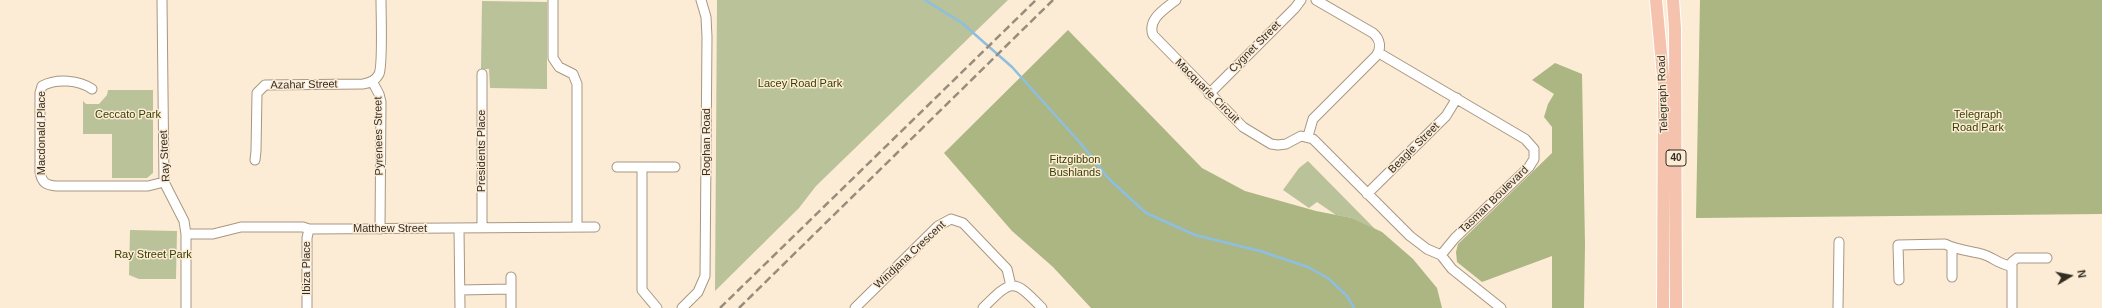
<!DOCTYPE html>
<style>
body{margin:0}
#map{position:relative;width:2102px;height:308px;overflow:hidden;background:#fdecd5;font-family:Arial,sans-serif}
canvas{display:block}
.north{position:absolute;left:2050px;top:256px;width:40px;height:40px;-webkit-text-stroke:3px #fdecd5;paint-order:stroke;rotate:80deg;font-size:11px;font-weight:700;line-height:16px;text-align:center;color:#332d24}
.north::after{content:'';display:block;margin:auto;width:14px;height:18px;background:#332d24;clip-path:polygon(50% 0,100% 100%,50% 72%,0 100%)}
</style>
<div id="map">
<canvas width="2102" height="308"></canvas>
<div class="north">N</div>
</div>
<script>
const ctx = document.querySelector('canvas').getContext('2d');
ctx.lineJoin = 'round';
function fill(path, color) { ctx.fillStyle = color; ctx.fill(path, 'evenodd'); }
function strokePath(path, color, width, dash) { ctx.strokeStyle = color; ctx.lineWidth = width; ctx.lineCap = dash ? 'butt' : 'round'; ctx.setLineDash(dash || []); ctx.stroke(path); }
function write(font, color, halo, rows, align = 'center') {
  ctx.font = font + ' Arial,sans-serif'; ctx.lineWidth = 3; ctx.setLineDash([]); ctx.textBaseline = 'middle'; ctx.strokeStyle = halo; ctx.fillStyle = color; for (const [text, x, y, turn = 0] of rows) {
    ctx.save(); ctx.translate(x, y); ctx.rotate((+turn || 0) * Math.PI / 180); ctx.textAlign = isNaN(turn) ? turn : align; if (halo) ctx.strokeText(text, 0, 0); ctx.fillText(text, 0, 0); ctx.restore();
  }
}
fill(new Path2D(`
 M717,0H1008L816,186L799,208L715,291Z
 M482,1L547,2V89L490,88L489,69H481Z
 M108,90H153V173L147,178H112V134H83V101L86,104H99L107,95Z
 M1308,161L1375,229L1352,218L1336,215L1317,202L1309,208L1283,190L1299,168Z
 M130,230L177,231L176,279H139L129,275Z`), '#b9c299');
fill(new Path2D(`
 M1700,0H2102V214L1696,218Z
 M1068,30L1202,168L1245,191L1316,211L1352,218L1382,232L1413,259L1437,288L1442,308H1091L1053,267L1012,231L944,153Z
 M1555,63L1582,74L1585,245L1584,308H1552V256L1482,282L1457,262L1456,252L1458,244L1552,153V127L1544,117L1548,104L1554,94L1532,80Z`), '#abb682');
strokePath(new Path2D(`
 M925,0L962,23L1012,67L1082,145L1108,178L1146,213L1195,235L1260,251L1308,267L1329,279L1347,296L1354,308`), '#8dbfe0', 2.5);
const minor = new Path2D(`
 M162,0L164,182L184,221L186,234V308
 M553,0V58L559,67L573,74L577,84V227
 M1176,0C1165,9 1147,19 1153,35L1243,127L1271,144L1278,145L1286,144L1301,136L1313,139L1410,236L1427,249L1441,255
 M1379,53L1525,139L1534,149V159L1529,167L1455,238L1441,255L1452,269L1501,308
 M482,74V228
 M372,81L379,94L381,102L380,229
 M92,89C79,80 57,78 42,86L40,93V172C42,183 46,185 56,186H148L164,182
 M1209,94L1295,8L1301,0
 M1308,136L1313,119L1376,56C1382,48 1380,39 1373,33L1316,0
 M255,160L256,151L257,93L265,85L363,84C370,83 376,80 379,74C383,65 381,14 381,0
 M617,167H675
 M642,167V290L657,308
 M1367,194L1446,116L1457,98
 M459,229L460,308
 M186,234H213L241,227H303L309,229L595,227
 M1952,248V277
 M511,277V289
 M1899,280L1898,245L1945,244C1957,250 1970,251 1982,254C1993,257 1998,264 2011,266
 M460,290L511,289V308
 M307,308V238L309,229
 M682,308L698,292L705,276L707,37L706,17L701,0
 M855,308L938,226L951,219L963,223L1007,269L1011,286
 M983,308C1012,279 1013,278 1042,308
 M1838,308L1839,242
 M2012,308V262L2017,258H2047`);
const major = new Path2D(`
 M1656,0L1664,86L1663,308
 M1673,0L1675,28L1676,308`);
strokePath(minor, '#a79782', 11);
strokePath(major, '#fff', 14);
strokePath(minor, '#fff', 9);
strokePath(major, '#f4c2ad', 12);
strokePath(new Path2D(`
 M720,308L1036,0
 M739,308L1053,0`), '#988c7c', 2.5, [8, 4]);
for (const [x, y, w] of [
 [1676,158,20]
]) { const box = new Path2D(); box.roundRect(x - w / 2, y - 8, w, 16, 3); ctx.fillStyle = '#fdecd5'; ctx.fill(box); strokePath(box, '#332d24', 1); }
write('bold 10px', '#332d24', null, [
 ["40",1676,158]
]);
write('11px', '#332d24', '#fdecd5', [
 ["Cygnet Street",1255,47,-45],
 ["Azahar Street",304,85,-1],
 ["Macquarie Circuit",1207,91,45],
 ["Telegraph Road",1663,94,-92],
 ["Macdonald Place",42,133,-90],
 ["Pyrenees Street",379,136,-91],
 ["Roghan Road",707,142,-90],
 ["Beagle Street",1414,148,-45],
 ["Presidents Place",482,151,-90],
 ["Ray Street",165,156,-93],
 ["Tasman Boulevard",1494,200,-44],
 ["Matthew Street",390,229],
 ["Windjana Crescent",910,255,-43],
 ["Ibiza Place",307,268,-90]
]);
write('11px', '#373f00', '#fdecd5', [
 ["Lacey Road Park",800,84],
 ["Ceccato Park",128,115],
 ["Telegraph",1978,115],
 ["Road Park",1978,128],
 ["Fitzgibbon",1075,160],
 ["Bushlands",1075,173],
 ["Ray Street Park",153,255]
]);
</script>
